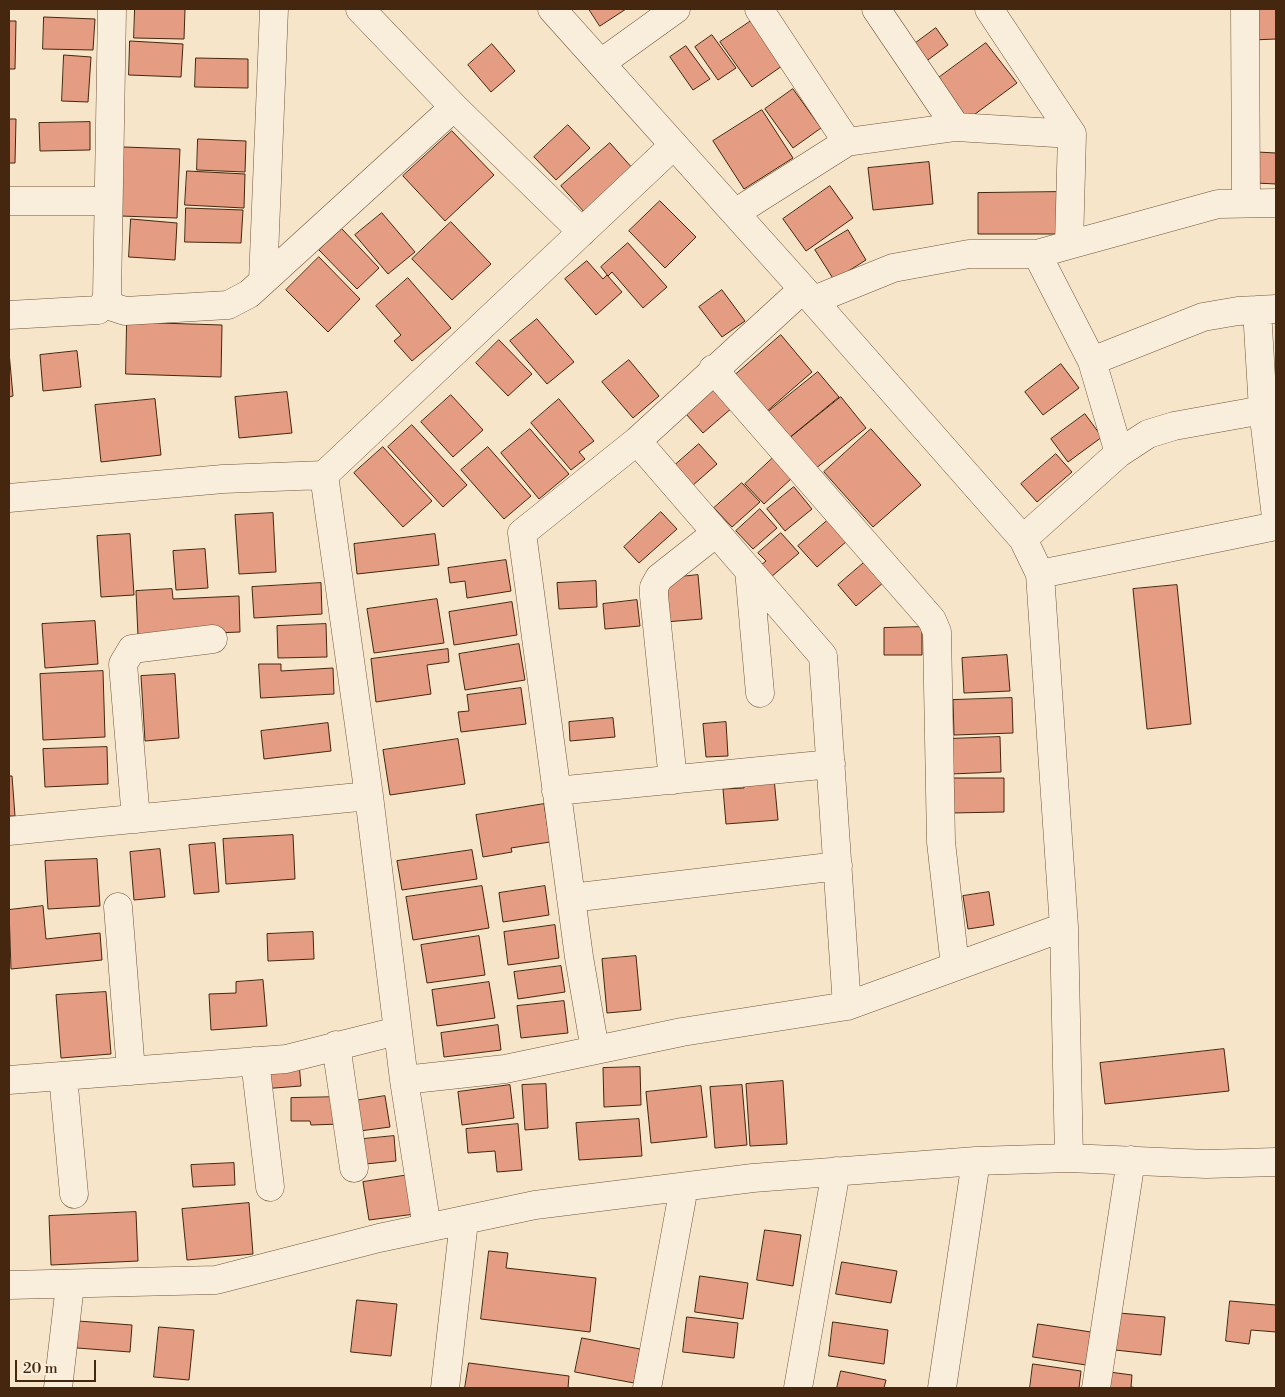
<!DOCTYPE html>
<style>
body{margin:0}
#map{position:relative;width:1285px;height:1397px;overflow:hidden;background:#f6e5c9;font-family:"Libre Bodoni",serif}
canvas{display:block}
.frame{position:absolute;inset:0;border:10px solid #44270e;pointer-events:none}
.scale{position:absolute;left:15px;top:1360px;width:81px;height:22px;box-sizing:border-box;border:2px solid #44270e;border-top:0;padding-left:6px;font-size:15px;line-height:18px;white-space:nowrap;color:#44270e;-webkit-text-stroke:4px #f9eedc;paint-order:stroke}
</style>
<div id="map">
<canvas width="1285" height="1397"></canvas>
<div class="frame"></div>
<div class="scale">20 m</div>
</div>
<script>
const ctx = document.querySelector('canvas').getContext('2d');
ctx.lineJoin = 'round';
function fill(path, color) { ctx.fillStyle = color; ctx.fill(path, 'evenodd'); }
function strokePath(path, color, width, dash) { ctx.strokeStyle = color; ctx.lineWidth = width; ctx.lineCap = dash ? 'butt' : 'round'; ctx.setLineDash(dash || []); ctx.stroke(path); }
const building = new Path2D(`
 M135,9H185L184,39L134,38Z
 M589,9H626L600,26Z
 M1251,9H1276V39L1252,40Z
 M44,17L95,19L93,50L43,49Z
 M9,21H16L15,69H9Z
 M751,21L782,66L752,87L720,42Z
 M936,28L948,45L921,65L909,48Z
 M712,35L736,68L718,80L695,47Z
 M130,41L183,44L181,77L129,75Z
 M986,43L1017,83L967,120L937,79Z
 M492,44L515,71L491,92L468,65Z
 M686,46L710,79L693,90L670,57Z
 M64,55L91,57L88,102L62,101Z
 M196,58L248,59V88L195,87Z
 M793,89L821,128L793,148L765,109Z
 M762,110L793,158L744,189L713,141Z
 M9,119H16L15,163H9Z
 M90,122V150L40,151L39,123Z
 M568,125L590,148L556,180L534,157Z
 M452,131L494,175L445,221L403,176Z
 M198,139L246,141L245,172L197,170Z
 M610,143L634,170L585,213L561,186Z
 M124,147L180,149L177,218L121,216Z
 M1257,152L1276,153V184L1256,183Z
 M929,162L933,204L873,210L868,168Z
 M187,171L245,174L244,208L185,205Z
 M830,186L853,218L806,251L783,219Z
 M1059,192V234H978V193Z
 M660,201L696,237L665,268L629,231Z
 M186,208L243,210L241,243L185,242Z
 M382,213L415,252L388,274L355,235Z
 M131,219L177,223L175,260L129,257Z
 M451,222L491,264L452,300L412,259Z
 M342,229L379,268L357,289L319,250Z
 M848,230L866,260L834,280L815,250Z
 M628,243L667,287L643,308L612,272L608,276L601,267Z
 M319,257L360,299L328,332L286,290Z
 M587,261L603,279L607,275L622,292L596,315L565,279Z
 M408,278L451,328L412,361L394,341L401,335L376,306Z
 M722,290L745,321L722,337L699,307Z
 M537,319L574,362L547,384L510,341Z
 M127,322L222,325L221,377L126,374Z
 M781,335L812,372L766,412L734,376Z
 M499,340L532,374L508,396L476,363Z
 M77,351L81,387L43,391L40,355Z
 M9,352L13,396L9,397Z
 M629,360L659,396L633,418L602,382Z
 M1061,364L1079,388L1043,415L1025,392Z
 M818,372L839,397L789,438L768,412Z
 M715,388L733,407L703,433L686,414Z
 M287,392L292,433L239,438L235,397Z
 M451,395L483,430L453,457L421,422Z
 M841,397L866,428L815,469L790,438Z
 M155,399L161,455L101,462L95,405Z
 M559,399L594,441L579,452L585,459L571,470L531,423Z
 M1085,414L1102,437L1068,462L1051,439Z
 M412,425L467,485L443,507L388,447Z
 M530,429L569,474L539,499L501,453Z
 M871,429L921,485L873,527L824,472Z
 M699,444L717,464L692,486L674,466Z
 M383,447L432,501L403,527L354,473Z
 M488,447L531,496L504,519L461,470Z
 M1056,454L1072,472L1037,502L1021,484Z
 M774,457L793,477L764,504L745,484Z
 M742,483L760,502L732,527L714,508Z
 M794,487L812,509L785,531L767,509Z
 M760,509L777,528L753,549L736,531Z
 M661,512L677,529L639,563L624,547Z
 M273,513L276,572L239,574L235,515Z
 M828,520L847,541L817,567L798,546Z
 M781,533L799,553L771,577L761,565L766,561L758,553Z
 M130,534L134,595L101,597L97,536Z
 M435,534L439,565L357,574L354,544Z
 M205,549L208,588L176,590L173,551Z
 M506,560L511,591L467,598L465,581L450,583L448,568Z
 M866,561L884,582L856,606L838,585Z
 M698,575L702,619L665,622L661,579Z
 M596,581L597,607L559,609L557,583Z
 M321,583L322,614L254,618L252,587Z
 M1177,585L1191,724L1147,729L1133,589Z
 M172,589L173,599L239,596L240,632L138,636L136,591Z
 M437,599L444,643L374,653L367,609Z
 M637,600L640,626L605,629L603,604Z
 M512,602L517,635L454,645L449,612Z
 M95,621L98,664L45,668L42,624Z
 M326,624L327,657L278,658L277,626Z
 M922,627V655H884V628Z
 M519,644L525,680L465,690L459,654Z
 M448,649L449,662L427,665L431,694L376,702L371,659Z
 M1007,655L1010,691L964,693L962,658Z
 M259,664H281V671L333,668L334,694L261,698Z
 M103,671L105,737L43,740L40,674Z
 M175,674L179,738L145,741L141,676Z
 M521,688L526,724L461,732L458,712L469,711L467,695Z
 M1012,698L1013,733L954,735L953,700Z
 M613,718L615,737L570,741L569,722Z
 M726,722L728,756L706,757L703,724Z
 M328,723L331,751L264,759L261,731Z
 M1000,737L1001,772L950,774L948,739Z
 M458,739L465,784L390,795L383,750Z
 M107,747L108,784L45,787L43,749Z
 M9,776H12L15,816H9Z
 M774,778L778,820L726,824L723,789L744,788V780Z
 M951,778H1004V812L951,813Z
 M544,804L550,842L511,848L512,852L483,857L476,815Z
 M293,835L295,879L226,884L223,839Z
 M215,843L219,892L194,894L189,845Z
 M160,849L165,897L134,900L130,852Z
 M472,850L477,879L402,890L397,861Z
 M97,859L100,906L48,909L45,861Z
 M482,886L489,928L413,940L406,897Z
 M545,886L549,915L503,922L499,893Z
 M989,892L994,925L968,929L963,896Z
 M43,906L46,939L100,933L102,960L11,969L9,910Z
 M555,925L559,958L508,965L504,932Z
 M313,932L314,959L268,961L267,934Z
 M479,936L485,975L427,983L421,945Z
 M636,956L641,1010L607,1013L602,959Z
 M561,966L565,992L518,999L514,972Z
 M263,980L267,1026L211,1030L209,994L236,993V982Z
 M489,982L495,1018L437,1026L432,990Z
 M106,992L111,1054L61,1058L56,995Z
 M564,1001L568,1033L521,1038L517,1006Z
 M498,1025L501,1050L444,1057L441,1033Z
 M1224,1049L1229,1091L1105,1104L1100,1063Z
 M299,1063L301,1086L261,1089L260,1066Z
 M640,1067L641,1105L604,1107L603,1068Z
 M783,1081L787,1144L750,1146L746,1084Z
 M546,1084L548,1128L525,1130L522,1085Z
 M510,1085L514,1118L462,1125L458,1092Z
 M742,1085L747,1145L715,1148L710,1087Z
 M701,1086L707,1137L651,1143L646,1092Z
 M385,1096L390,1127L352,1132L348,1102Z
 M341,1097V1124L311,1125L310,1121H291V1098Z
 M639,1119L642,1156L579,1160L576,1123Z
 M518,1124L522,1170L497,1172L495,1151L468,1153L466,1129Z
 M394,1136L396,1161L355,1165L353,1140Z
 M234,1163L235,1185L193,1187L191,1165Z
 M409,1175L415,1214L369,1220L363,1182Z
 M249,1203L253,1254L187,1260L182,1209Z
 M136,1212L138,1261L51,1265L49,1216Z
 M765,1230L801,1235L793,1286L757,1280Z
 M489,1251L508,1253L506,1268L596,1278L590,1332L481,1319Z
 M842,1262L897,1271L891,1303L836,1294Z
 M700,1276L748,1283L743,1319L695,1312Z
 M357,1300L397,1304L391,1356L351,1352Z
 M1230,1301L1276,1305V1332L1251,1330L1249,1344L1226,1341Z
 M1119,1313L1165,1317L1161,1355L1115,1350Z
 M687,1317L738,1323L734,1358L683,1352Z
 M78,1321L132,1325L130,1352L77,1348Z
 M833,1322L888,1330L884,1364L829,1356Z
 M1038,1324L1091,1332L1086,1365L1033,1357Z
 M159,1327L194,1330L189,1380L154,1377Z
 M582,1338L640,1349L634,1383L575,1372Z
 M469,1363L569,1376L568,1388H465Z
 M1033,1364L1081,1371L1079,1388H1030Z
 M841,1371L886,1380L884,1388H837Z
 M1109,1372L1132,1375L1131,1387L1138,1388H1107Z`);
fill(building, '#e49c82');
strokePath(building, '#44270e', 1);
const minor = new Path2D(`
 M360,9L454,107L582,232
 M876,9L956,127L1072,134
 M1245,9L1246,203
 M601,63L676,9
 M847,142L956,127
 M674,145L324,475L369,796L404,1080L505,1069L682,1032L847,1006L1064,927
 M9,201H108
 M735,213L847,142L759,9
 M1069,245L1218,204L1276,203
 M1037,254L1092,361L1119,453
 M263,281L274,9
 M803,289L637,441L823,656L847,1006
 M814,300L893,268L969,254H1037L1069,245L1072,134L989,9
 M104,304L125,311L228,305L249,294L454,107
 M1257,310L1263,410L1276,517
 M9,315L98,310L104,304L107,297L112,9
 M1092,361L1203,317L1238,311L1276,309
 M713,369L932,620L937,632L941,842L955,966
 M9,498L223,479L324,475
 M1023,539L1119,453L1148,434L1174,426L1263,410
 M749,570L760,693
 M1040,574L1276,526
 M673,780L654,596V587L659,578L716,533
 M556,791L831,764
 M136,819L123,664L132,649L213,639
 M9,831L369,796
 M571,898L838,866
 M118,907L131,1071
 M336,1045L354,1168
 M595,1050L579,957L522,533L637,441
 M255,1061L270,1187
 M63,1076L74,1194
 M9,1080L286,1059L397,1031
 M404,1080L427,1228
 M1069,1158L1206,1164L1276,1162
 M9,1285L216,1280L379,1238L535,1205L753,1178L976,1161L1069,1158L1064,927L1040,574L1023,539L803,289L552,9
 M58,1388L70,1285
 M445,1388L464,1221
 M647,1388L684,1187
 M798,1388L836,1171
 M942,1388L976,1161
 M1096,1388L1131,1160`);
strokePath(minor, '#70563d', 29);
strokePath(minor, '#f9eedc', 28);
</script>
